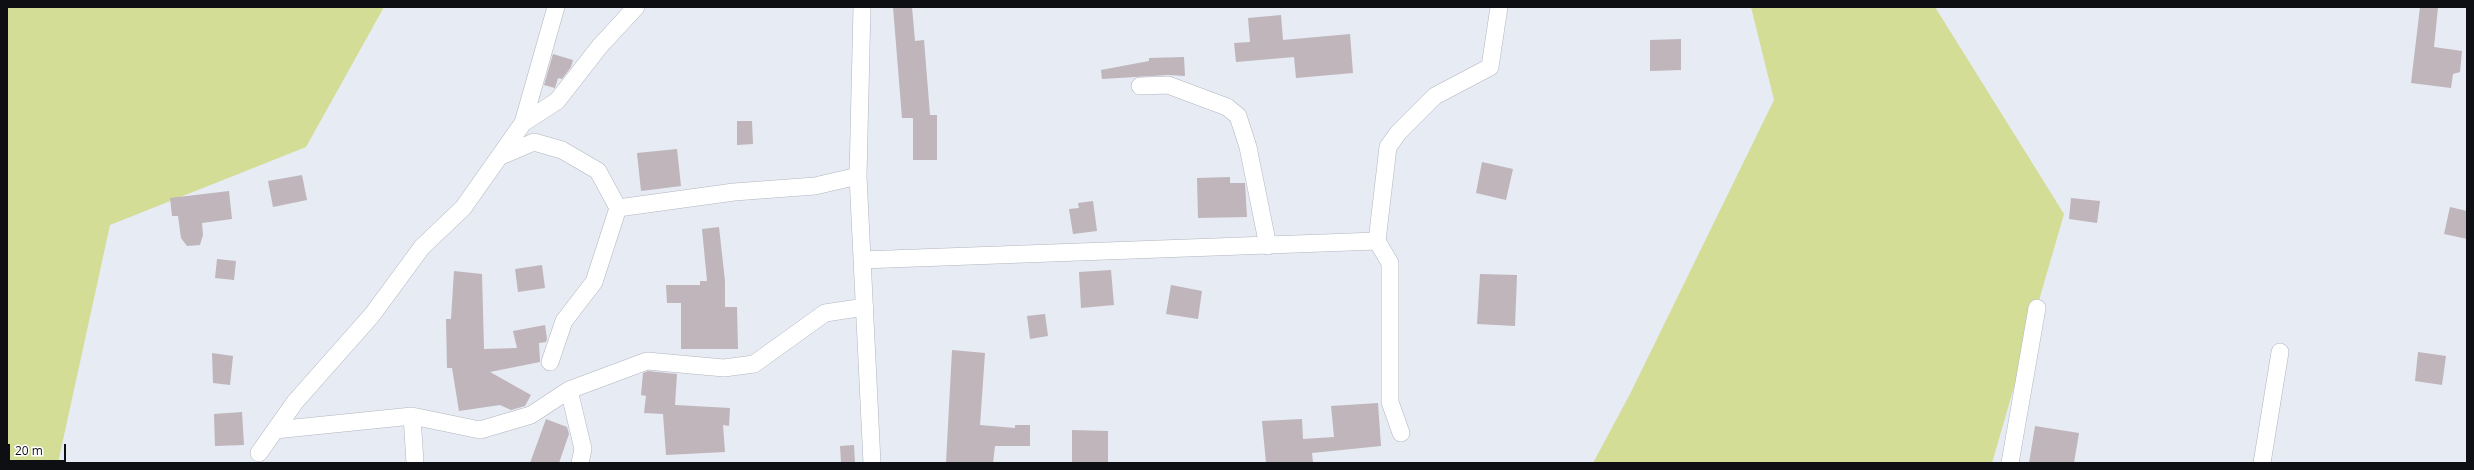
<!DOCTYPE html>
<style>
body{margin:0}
#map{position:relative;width:2474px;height:470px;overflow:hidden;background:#e6ebf4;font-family:"Open Sans",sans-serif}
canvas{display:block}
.frame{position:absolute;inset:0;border:8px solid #0e0f12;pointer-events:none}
.scale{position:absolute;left:8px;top:444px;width:58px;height:18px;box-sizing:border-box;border:2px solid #0e0f12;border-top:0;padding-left:5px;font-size:12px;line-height:14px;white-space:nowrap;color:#0e0f12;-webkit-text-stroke:3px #fff;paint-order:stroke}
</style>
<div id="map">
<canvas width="2474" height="470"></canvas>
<div class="frame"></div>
<div class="scale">20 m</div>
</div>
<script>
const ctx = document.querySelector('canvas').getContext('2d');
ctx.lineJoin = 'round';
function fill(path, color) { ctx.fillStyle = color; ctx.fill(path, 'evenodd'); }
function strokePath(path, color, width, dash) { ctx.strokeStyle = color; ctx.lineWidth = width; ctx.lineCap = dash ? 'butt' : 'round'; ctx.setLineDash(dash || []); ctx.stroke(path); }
fill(new Path2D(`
 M7,7H384L306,147L110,225L58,463H7Z
 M1751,7H1935L2064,214L1992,463H1593L1630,394L1774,100Z`), '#d3dd96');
fill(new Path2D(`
 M893,7H912L915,41L924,40L930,115H937V160H913V118H902Z
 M2420,7H2438L2434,47L2462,51L2460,72L2453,74L2451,88L2411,83Z
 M1281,15L1283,40L1350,34L1353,73L1296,78L1294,57L1236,62L1234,43L1250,42L1248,18Z
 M1681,39V70L1650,71V40Z
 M553,54L573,60L571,67L562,79L558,78L555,88L544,85Z
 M1184,57L1185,76L1168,75L1102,79L1101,70L1149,61V58Z
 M737,121H752L753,144L737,145Z
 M677,149L681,186L641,191L637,153Z
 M1482,162L1513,169L1506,200L1476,193Z
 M302,175L307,200L273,207L268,181Z
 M1230,177V183H1245L1247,217L1198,218L1197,178Z
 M229,191L232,219L202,223L203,235L200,245L187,246L181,238L178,216H172L170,198Z
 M2071,198L2100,201L2097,223L2069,219Z
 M1093,201L1097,231L1073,234L1069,209L1079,208L1078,203Z
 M2450,207L2467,211V239L2444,234Z
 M719,227L725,281V307H737L738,349H681V303H667L666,285H700V281H707L702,229Z
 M217,259L236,261L234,280L215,278Z
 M542,265L545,288L518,292L515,269Z
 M1111,270L1114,305L1081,308L1079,272Z
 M454,271L482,274L484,349L517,348L513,331L545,325L547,339L546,342L539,343L540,362L490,372L531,395L525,406L511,410L500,405L459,411L452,368H447L446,319H451Z
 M1480,274L1517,275L1515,326L1477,324Z
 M1171,285L1202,291L1198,319L1166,314Z
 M1045,314L1048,336L1030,339L1027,316Z
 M952,350L985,353L980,425L1015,428V425H1030V446H995L993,463H946Z
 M2418,352L2446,356L2442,385L2415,381Z
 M212,353L233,356L230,385L213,383Z
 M648,371L677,374L675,405L730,408L729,426L723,425L725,452L666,455L663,414L644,413L646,396L641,395L643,373Z
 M1378,403L1381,446L1312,453L1313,462L1305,463H1266L1262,421L1302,419L1303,439L1334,437L1331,406Z
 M242,412L244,445L215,446L214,414Z
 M546,419L567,427L569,434L559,463H530Z
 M2035,426L2079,433L2074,463H2029Z
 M1072,430L1108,431V463H1072Z
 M854,445L855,463H841L840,446Z`), '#bfb5bb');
const street = new Path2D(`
 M862,7L858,176L872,463
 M1140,86L1168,85L1227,107L1238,116L1248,147L1268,246
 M523,123L556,7
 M501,156L534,142L562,150L598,171L618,208
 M862,260L1377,241
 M550,362L564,321L594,282L618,208L734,192L815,186L858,176
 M569,390L583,449L580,463
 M412,416L415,463
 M275,430L412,416L480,430L531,415L569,390L647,361L724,368L754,364L825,313L865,307
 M1401,433L1390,402V263L1377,241L1388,147L1398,133L1435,96L1490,67L1499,7
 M259,453L295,402L372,315L422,247L463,208L523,123L557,101L600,46L636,7
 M2010,463L2037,308
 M2262,463L2280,352`);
strokePath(street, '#b1b5be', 18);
strokePath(street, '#fff', 17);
</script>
